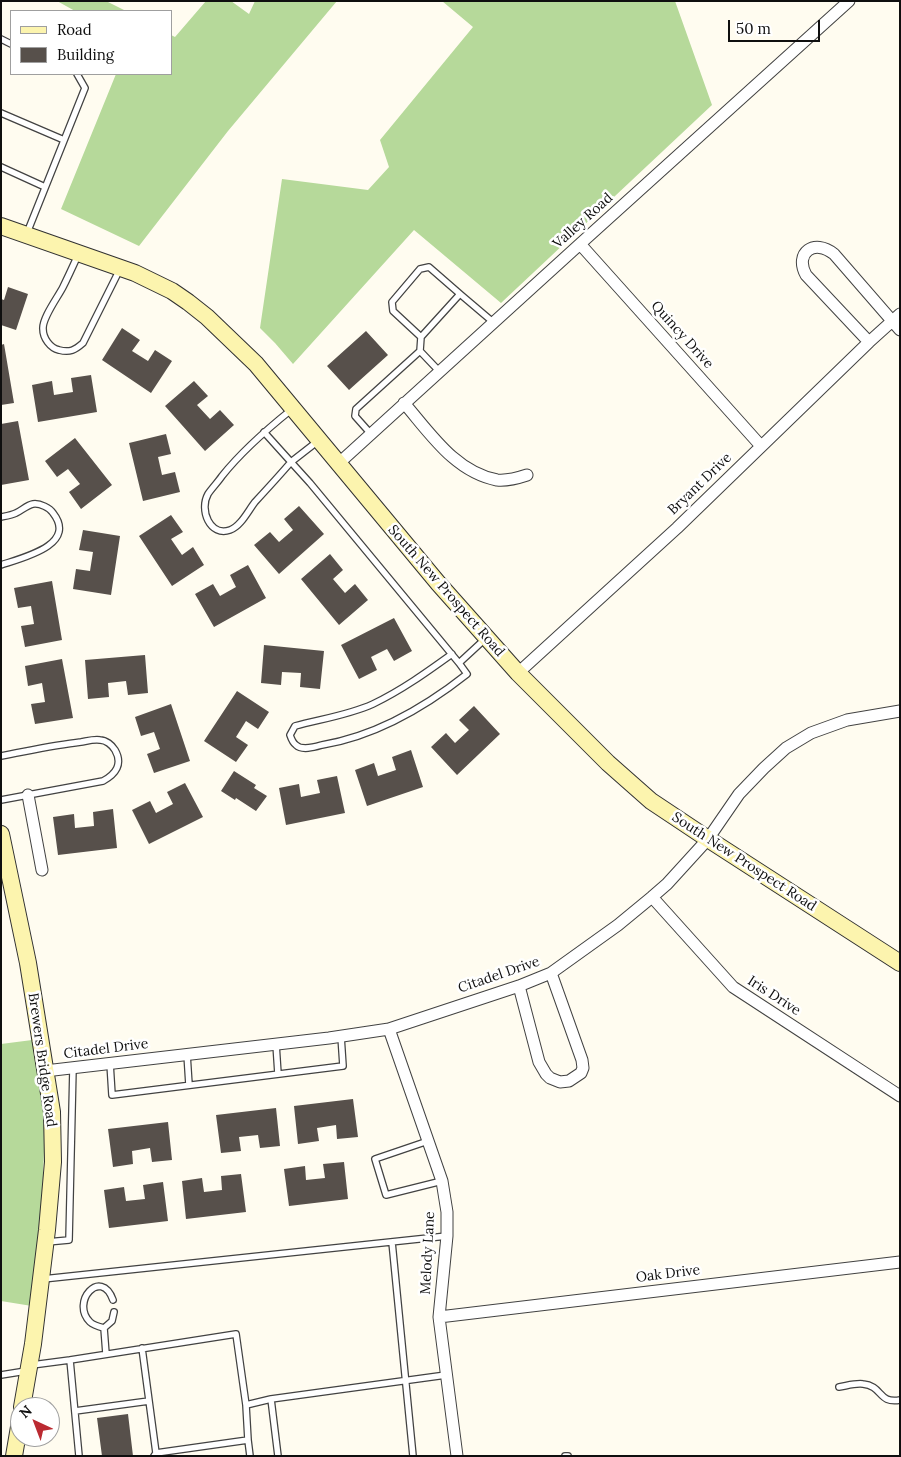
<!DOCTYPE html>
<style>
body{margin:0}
#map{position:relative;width:901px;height:1457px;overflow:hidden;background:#fffcf0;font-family:Lora,serif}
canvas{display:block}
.frame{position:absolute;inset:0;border:2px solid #0f0f0f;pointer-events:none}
.legend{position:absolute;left:10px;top:10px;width:162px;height:65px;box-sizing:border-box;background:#fff;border:1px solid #9f9f9f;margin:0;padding:6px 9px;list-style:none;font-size:15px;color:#0f0f0f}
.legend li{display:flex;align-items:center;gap:10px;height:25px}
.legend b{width:25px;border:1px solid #9f9f9f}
.north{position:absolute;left:10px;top:1397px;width:50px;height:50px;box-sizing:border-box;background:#fff;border:1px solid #9f9f9f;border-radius:50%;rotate:317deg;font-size:14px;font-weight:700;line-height:20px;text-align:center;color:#0f0f0f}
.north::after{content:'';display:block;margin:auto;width:18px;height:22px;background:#bb2a31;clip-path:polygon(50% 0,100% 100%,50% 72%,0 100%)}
.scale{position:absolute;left:728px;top:20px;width:92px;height:22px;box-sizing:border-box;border:2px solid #0f0f0f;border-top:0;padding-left:6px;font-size:15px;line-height:18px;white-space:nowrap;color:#0f0f0f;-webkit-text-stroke:4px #fff;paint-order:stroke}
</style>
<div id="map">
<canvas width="901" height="1457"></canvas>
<div class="frame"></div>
<ul class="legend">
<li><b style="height:6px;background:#fcf4ae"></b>Road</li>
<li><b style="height:14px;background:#57504b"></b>Building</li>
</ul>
<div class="north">N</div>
<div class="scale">50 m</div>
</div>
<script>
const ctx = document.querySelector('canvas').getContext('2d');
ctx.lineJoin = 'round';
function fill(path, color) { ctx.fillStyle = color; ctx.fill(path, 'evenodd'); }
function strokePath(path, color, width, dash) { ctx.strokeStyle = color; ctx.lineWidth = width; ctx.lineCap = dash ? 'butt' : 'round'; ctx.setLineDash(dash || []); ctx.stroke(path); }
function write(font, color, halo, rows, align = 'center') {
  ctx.font = font + ' Lora,serif'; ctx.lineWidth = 5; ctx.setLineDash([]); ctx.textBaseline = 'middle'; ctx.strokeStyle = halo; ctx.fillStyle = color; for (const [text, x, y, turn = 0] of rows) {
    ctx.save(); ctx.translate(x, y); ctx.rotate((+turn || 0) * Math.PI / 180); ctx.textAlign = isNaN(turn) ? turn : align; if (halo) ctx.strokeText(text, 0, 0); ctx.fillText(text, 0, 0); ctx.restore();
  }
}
fill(new Path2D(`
 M57,1H106L126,11H75Z
 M206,1H231L249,14L255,1H337L228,131L139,246L61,209L116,74H171V35L175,37Z
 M442,1H675L712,105L501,303L414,230L293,364L275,343L260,328L282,179L368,190L389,167L380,140L473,27Z
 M40,1039L47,1074L38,1307L1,1301V1044Z`), '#b6d99a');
fill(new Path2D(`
 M8,287L28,294L16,330L1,325V299L4,300Z
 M122,328L140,340L132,351L148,361L155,350L172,361L151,393L102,360Z
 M366,331L388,355L349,390L327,366Z
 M4,344L14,403L1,405V345Z
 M91,375L97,412L38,422L32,385L52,381L54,395L73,392L71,378Z
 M194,381L208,396L197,405L210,419L220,410L234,425L205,451L165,406Z
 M18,421L29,480L1,485V424Z
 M166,434L171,454L158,457L162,475L175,472L180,492L143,501L129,443Z
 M75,438L112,485L81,509L69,492L80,484L68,469L57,477L45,461Z
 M299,506L324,534L279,574L254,545L270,532L279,542L293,530L284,519Z
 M171,515L183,532L171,539L182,555L193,547L204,565L172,586L139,536Z
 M83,530L120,536L111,595L73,589L76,569L90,571L93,552L79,550Z
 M330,554L343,570L333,579L345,593L355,584L368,600L339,625L301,579Z
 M248,565L266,598L214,627L195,594L213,584L220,596L236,587L230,575Z
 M52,581L62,640L25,647L21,626L34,624L31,606L18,608L14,588Z
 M394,618L412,651L394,661L387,649L371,657L377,670L359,679L341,645Z
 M264,645L324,651L320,689L300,687L301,673L282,672L281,685L261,683Z
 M145,655L148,693L128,695L126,681L108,683L109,697L88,699L85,660Z
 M62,659L73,718L35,724L31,704L45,702L42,683L28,686L25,666Z
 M237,691L269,712L258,729L246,721L236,737L248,745L236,762L204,741Z
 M171,704L190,761L154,773L147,754L160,749L154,732L141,736L135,717Z
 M474,706L500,734L457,775L431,747L446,733L455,743L469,730L459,720Z
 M411,750L423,787L367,806L355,770L374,763L378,776L396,770L392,757Z
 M234,771L256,785L254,788L267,796L256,811L236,798L235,800L221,791Z
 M337,776L345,813L286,825L279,788L299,784L301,797L320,793L317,780Z
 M185,783L203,817L149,844L132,810L150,801L156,813L173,804L167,792Z
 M113,809L117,848L58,855L53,817L74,814L75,828L94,826L93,812Z
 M353,1099L358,1137L337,1139L336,1125L317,1128L319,1141L298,1144L294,1106Z
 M276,1108L280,1146L260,1148L258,1135L239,1137L241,1151L221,1153L216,1115Z
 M168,1122L172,1160L152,1162L150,1148L132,1151L133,1164L113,1167L108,1129Z
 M344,1162L348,1199L289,1206L284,1169L305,1166L306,1180L325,1178L323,1164Z
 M241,1174L246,1212L186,1219L182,1181L202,1178L204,1192L222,1190L221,1176Z
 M163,1182L168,1221L109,1228L104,1190L124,1187L126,1201L145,1199L143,1185Z
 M128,1414L133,1456H102L97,1418Z`), '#57504b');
const lane = new Path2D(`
 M1,39L11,44
 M1,113L64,140
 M1,167L45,187
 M27,233L85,88L77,74
 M78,255C73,266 68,277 63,287C58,297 42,318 43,329C43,338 50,348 59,350C70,353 75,350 83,343L120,269
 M460,294L493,322
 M420,351L421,337L393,311L392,302L420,269L429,267L460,294L421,337
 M291,410C266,430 242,451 222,476C218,482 212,488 208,494C199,510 210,537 230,530C241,526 248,511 255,502C267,489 279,476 291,462L310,483L459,663L485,639
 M264,432L291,462L318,441
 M371,434L355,416L356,409L420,351L439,371
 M1,517C6,516 12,515 16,513C21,511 27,505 33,504C40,503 50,508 53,513C78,545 22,558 1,565
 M452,654C427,672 402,690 373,704C349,715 321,719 295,726L290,735C291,738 293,743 296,745C302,751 315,747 322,745C376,736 424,708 467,674L459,663
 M1,756C28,751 54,745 81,742C87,741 94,739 100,740C106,740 112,745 115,750C123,764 116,774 103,781L1,800
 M276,1044L278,1074
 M187,1054L189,1085
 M110,1063L112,1095L343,1066L341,1036
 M428,1141L375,1159L386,1195L442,1181
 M47,1242L69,1240L73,1068
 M392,1242L413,1456
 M43,1279L447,1236
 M113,1300C101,1267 70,1302 90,1322C93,1325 100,1327 104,1328L112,1321L114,1312
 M104,1328L106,1354
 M142,1348L156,1453
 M32,1365L70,1360
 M1,1375L26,1371
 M839,1387C846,1386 855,1383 863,1384C883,1386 878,1404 900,1400
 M246,1405L248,1440
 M75,1411L149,1401
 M79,1456L70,1360L236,1334L246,1405L271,1399
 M154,1456L156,1453L248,1440L250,1456
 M278,1456L271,1399L446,1375
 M565,1456H568`);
const street = new Path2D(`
 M580,244L761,446
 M869,342L806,275C794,253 814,238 834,254L900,330
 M404,403C430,433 455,472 497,480C507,481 518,478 527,475
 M338,464L580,244L849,1
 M518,673L677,528L869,342L900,314
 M28,795L42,870
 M652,897L733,987L900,1096
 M519,986L539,1062L546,1074L550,1078L560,1082L569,1081L581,1073L583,1068L582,1060L551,973
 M389,1029L442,1181L447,1212V1236L439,1317L457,1456
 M45,1071L329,1038L389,1029L519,986L551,973L618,925L652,897L667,884L708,839L739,794L764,768L786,748L811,733L847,720L900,711
 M439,1317L900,1262`);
const secondary = new Path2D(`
 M1,226L135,273L172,291L188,302L207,317L256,364L438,583L518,673L608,763L651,801L708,839L900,963
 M1,834L28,963L52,1112L53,1162L47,1230L33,1344L22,1407
 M14,1456L20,1421`);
strokePath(lane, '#424242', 8);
strokePath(street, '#424242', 13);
strokePath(secondary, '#313131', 18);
strokePath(lane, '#fff', 5.5);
strokePath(street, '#fff', 11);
strokePath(secondary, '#fcf4ae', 16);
write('14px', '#0f0f0f', '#fff', [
 ["Valley Road",583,221,-42],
 ["Quincy Drive",682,335,48],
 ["Bryant Drive",700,484,-44],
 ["South New Prospect Road",446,591,49],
 ["South New Prospect Road",744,862,33],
 ["Citadel Drive",499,975,-19],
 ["Iris Drive",774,996,33],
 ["Citadel Drive",106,1049,-7],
 ["Brewers Bridge Road",42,1060,82],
 ["Melody Lane",428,1253,-87],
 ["Oak Drive",668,1274,-7]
]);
</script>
